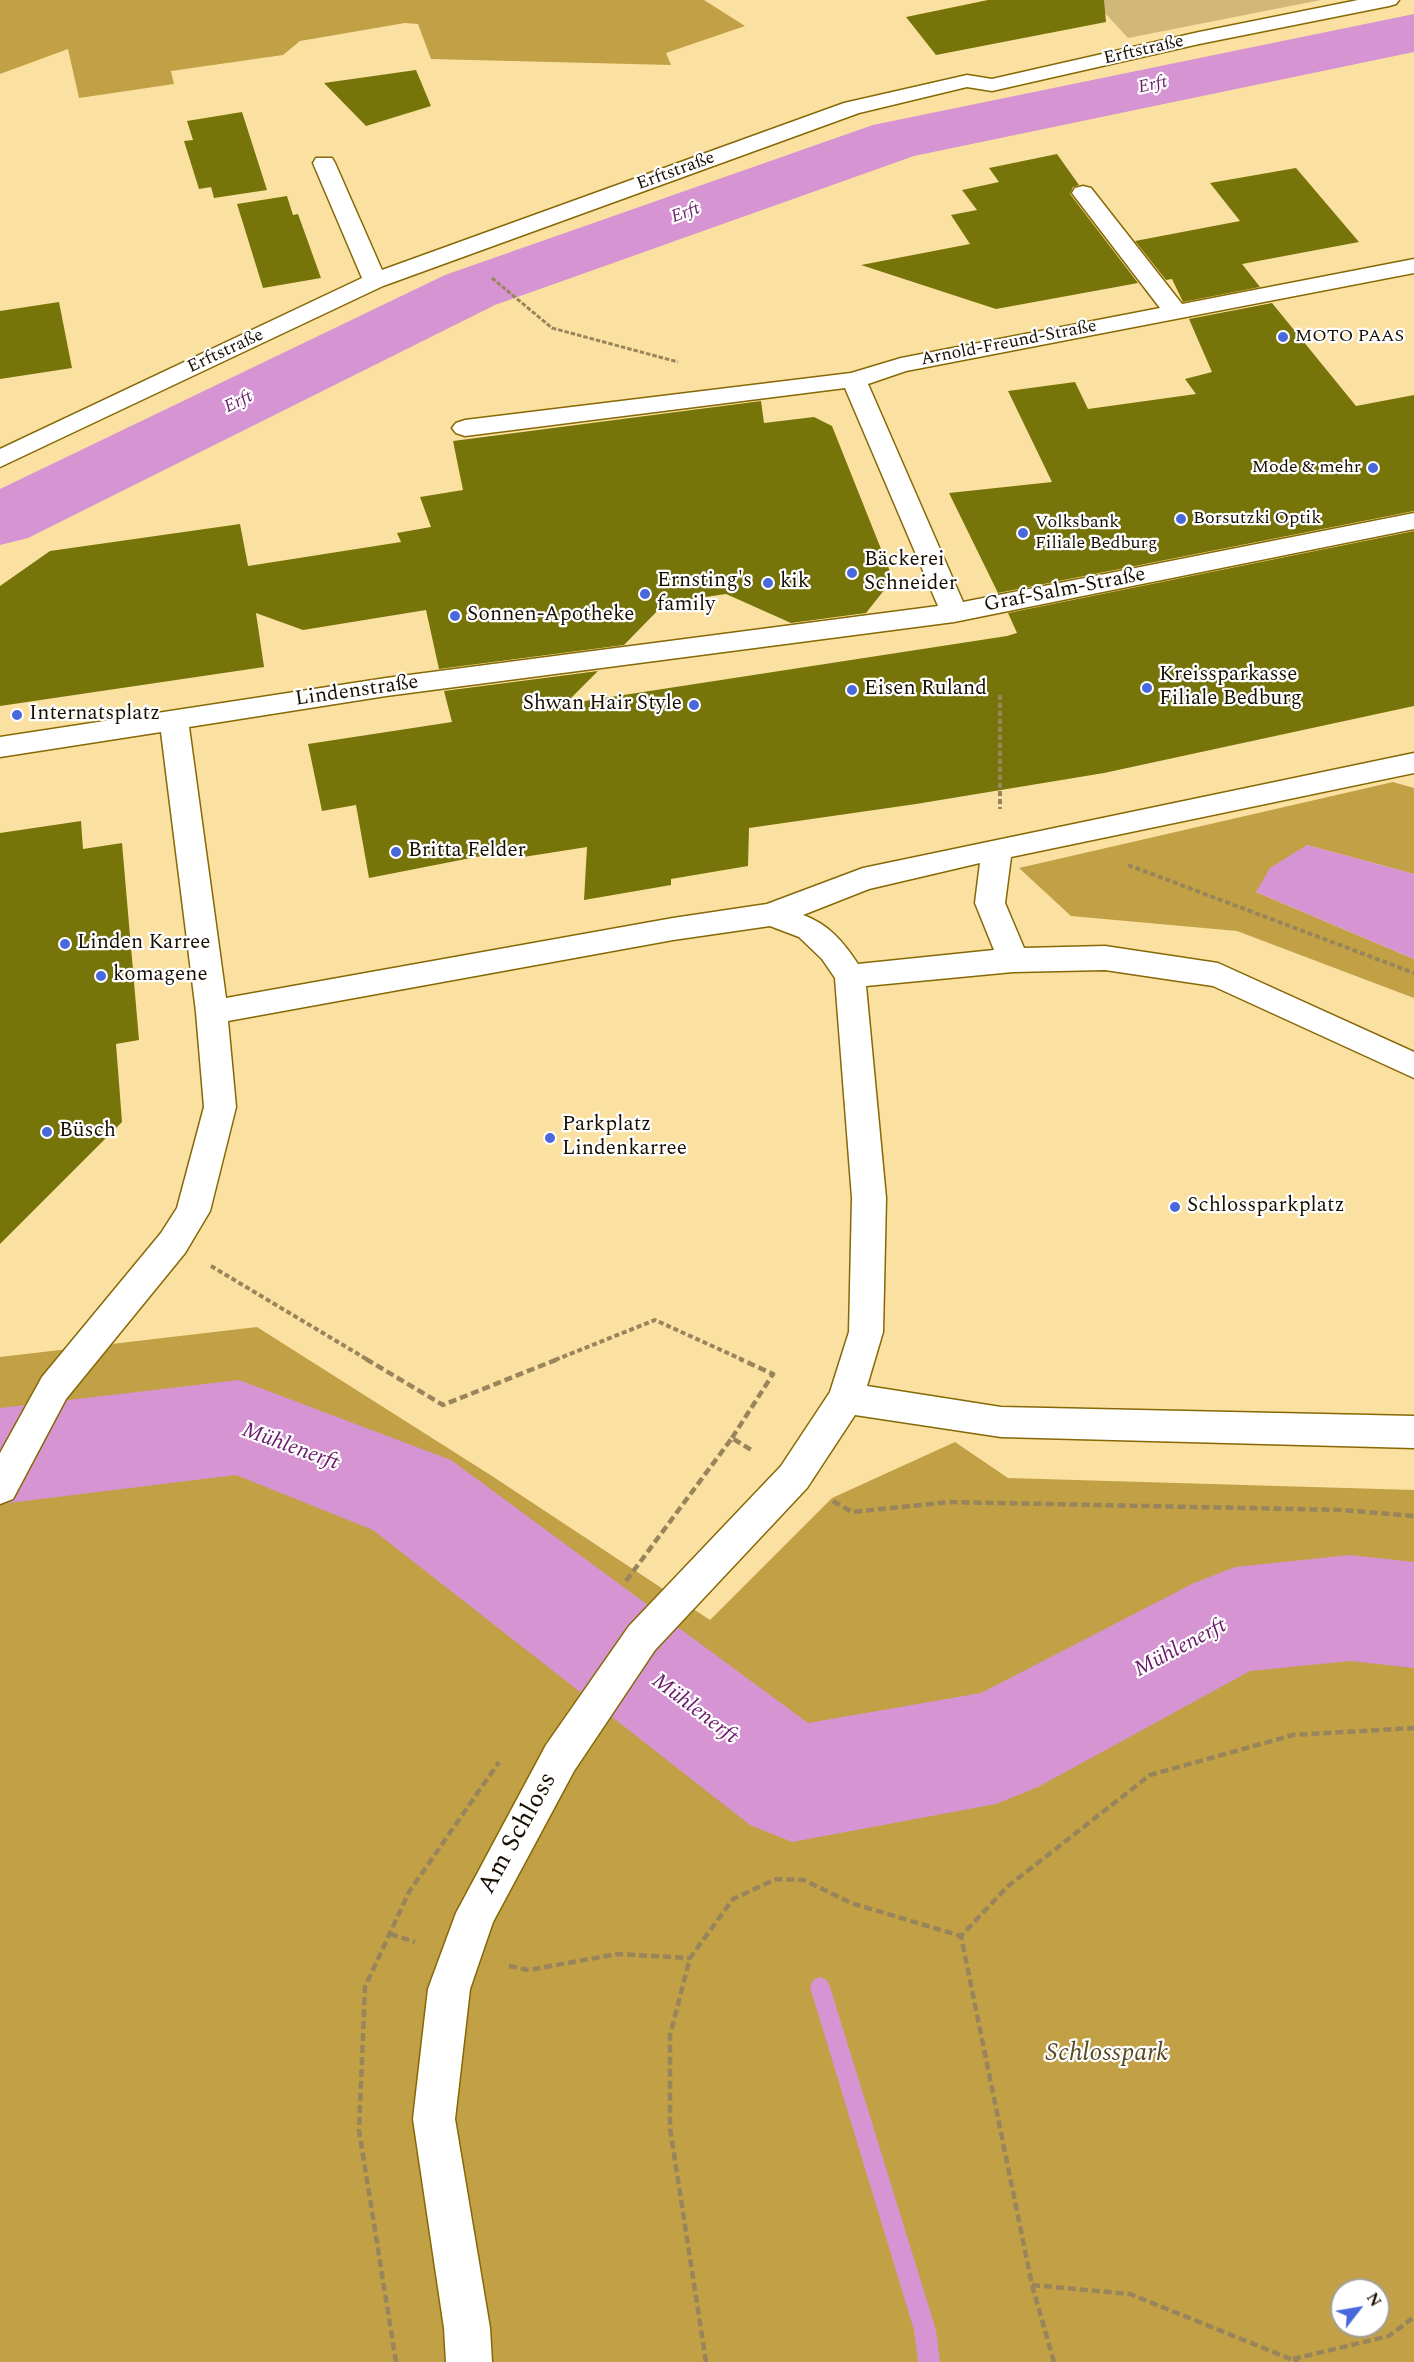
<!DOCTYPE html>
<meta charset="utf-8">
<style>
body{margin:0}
#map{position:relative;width:1414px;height:2362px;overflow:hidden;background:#fbe1a1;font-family:Spectral,serif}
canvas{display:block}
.north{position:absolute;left:1330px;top:2278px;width:60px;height:60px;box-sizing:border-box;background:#fff;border:2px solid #a39f99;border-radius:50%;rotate:59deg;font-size:16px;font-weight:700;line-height:24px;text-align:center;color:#180f00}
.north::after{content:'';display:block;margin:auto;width:21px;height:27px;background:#4868db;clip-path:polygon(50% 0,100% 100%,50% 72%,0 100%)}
</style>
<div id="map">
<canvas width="1414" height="2362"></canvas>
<div class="north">N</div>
</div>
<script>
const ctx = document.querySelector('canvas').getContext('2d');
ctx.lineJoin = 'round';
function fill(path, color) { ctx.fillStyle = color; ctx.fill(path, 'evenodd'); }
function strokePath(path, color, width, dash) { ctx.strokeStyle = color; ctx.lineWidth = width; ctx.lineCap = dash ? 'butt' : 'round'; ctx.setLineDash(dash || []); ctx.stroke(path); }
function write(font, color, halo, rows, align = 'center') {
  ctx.font = font + ' Spectral,serif'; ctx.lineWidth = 4.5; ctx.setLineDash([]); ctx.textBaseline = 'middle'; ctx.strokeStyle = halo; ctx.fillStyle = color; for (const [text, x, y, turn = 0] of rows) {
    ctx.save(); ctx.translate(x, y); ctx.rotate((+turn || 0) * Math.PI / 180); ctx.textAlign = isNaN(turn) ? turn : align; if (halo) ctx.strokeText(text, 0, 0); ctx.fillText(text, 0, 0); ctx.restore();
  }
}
fill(new Path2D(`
 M1093,0H1321L1128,38Z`), '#d1b778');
fill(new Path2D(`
 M0,0H704L745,26L666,53L671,65L431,59L418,24L405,23L300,41L283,55L171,71L174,84L79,98L68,49L0,74Z
 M1393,782L1414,788V874L1307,845L1256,892L1414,959V998L1237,931L1071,916L1019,868Z
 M257,1327L492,1476L710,1620L832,1498L955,1442L1008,1478L1414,1490V2362H0V1357ZM1342,2290H1378V2326H1342Z`), '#c2a046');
fill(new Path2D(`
 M1307,845L1414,874V959L1256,892L1270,868Z`), '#d694d3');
fill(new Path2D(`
 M820,1977L827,1980L830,1987L936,2330L940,2362H918L914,2330L810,1987L813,1980Z`), '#d694d3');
fill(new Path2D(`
 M1414,14V52L914,156L495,305L28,538L0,545V489L445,275L873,125Z
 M239,1380L451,1460L808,1723L981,1693L1194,1583L1235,1567L1350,1555L1414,1562V1668L1350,1661L1250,1671L1038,1787L996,1804L792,1842L750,1825L373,1530L236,1475L0,1504V1408Z`), '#d694d3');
fill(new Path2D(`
 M988,0H1104L1106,22L936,55L906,17Z
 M416,70L431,106L366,126L324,83Z
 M242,112L267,190L214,198L211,187L199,189L184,141L193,140L187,121Z
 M1057,154L1079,185L1073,187L1070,194L1138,283L996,309L861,265L970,244L951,215L977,210L962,190L999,182L989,168Z
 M1296,168L1359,242L1242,264L1260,287L1183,302L1172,279L1166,280L1135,241L1240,221L1210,183Z
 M287,196L293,215L298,214L321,278L263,288L237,204Z
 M59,302L72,368L0,379V311Z
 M1272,303L1356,406L1414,395V511L998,593L949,493L1052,482L1008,391L1075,382L1088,409L1196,394L1185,379L1212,372L1189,319Z
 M761,401L764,423L814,417L832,426L893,579L866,613L791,623L726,594L665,603L624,645L439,669L426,610L303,630L256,613L264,667L0,706V586L50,551L240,524L248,566L401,542L397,533L431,527L420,497L463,490L453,441Z
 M1414,531V706L1104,773L916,804L749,828L748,866L671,879V885L584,900L587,847L517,858V849L369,878L356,805L322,811L308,744L452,722L444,691L598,671L565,704L1007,636L1017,633L1008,613Z
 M81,821L83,849L122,843L139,1040L116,1044L122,1122L0,1244V833Z`), '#77750a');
const minor = new Path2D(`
 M1358,0H1399L1396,4L1389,6L1199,44L992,91L967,87L859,113L383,286L0,467V449L362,278L313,163L316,158H332L335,163L382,270L844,103L967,75L992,79L1199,32Z
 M1083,186L1091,188L1182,304L1414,259V273L906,371L868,384L963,602L1414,513V529L954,622L386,696L189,727L226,998L673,918L767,904L863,868L1414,753V773L1011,857L1005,903L1024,948L1105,946L1218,963L1414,1052V1078L1213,986L1105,970L1013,972L866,986L886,1198L883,1332L867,1386L1001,1407L1414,1416V1448L1001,1437L855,1415L807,1488L655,1650L574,1771L493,1922L470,1989L455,2119L490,2328L492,2362H446L444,2328L413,2119L428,1989L456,1913L546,1745L629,1626L781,1466L830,1392L849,1332L852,1198L835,978L822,959L799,937L770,926L673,940L228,1021L236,1107L210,1211L185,1253L66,1399L13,1499L0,1504V1453L42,1377L161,1233L177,1208L204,1107L196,1012L161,732L0,757V737L386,678L938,606L845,388L465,436L456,433L452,428L456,423L465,420L851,373L901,358L1160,308L1072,193L1075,188ZM980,863L975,903L994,950L858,964C843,941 828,924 803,915L869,889Z`);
strokePath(minor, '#866805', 3);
strokePath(new Path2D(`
 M492,278L552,328L678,362`), '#98855b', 3, [4.5, 2]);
strokePath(new Path2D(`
 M1000,695V809
 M1128,865L1414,973
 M211,1266L368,1360
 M555,1360L655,1320L743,1360`), '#98855b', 4, [5, 3]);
strokePath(new Path2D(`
 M366,1359L443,1405L558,1359
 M732,1438L773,1374L740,1359
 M833,1501L852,1512L950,1502L1342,1510L1414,1516
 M626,1581L732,1438L753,1451
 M390,1934L415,1942
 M509,1966L529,1970L617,1954L690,1958
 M1032,2285L1130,2294L1298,2362
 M1293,2359L1389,2336L1414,2317
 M396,2362L359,2130L365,1987L409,1892L499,1762
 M706,2362L670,2128V2035L690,1958L733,1899L776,1879L804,1880L851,1903L961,1936
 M1054,2362L1032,2285L961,1936L1007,1887L1150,1775L1293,1735L1414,1728`), '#98855b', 4.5, [8, 4]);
fill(minor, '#fff');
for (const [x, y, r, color] of [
 [1283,337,6,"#4868db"],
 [1373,468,6,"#4868db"],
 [1181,519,6,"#4868db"],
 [1023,533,6,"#4868db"],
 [852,573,6,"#4868db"],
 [768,583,6,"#4868db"],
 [645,594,6,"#4868db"],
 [455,616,6,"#4868db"],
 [1147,688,6,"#4868db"],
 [852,690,6,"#4868db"],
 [694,705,6,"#4868db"],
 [17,715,6,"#4868db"],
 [396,852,6,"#4868db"],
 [65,944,6,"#4868db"],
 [101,976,6,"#4868db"],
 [47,1132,6,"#4868db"],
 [550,1138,6,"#4868db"],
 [1175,1207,6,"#4868db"]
]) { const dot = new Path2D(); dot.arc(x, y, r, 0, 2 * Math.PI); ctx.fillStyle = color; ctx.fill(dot); strokePath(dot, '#fff', 2); }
write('18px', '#180f00', '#fff', [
 ["Erftstraße",1144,51,-13],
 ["Erftstraße",676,172,-20],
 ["Arnold-Freund-Straße",1009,344,-11],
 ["Erftstraße",226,352,-25]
]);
write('italic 18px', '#6a1b69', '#fff', [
 ["Erft",1153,86,-12],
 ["Erft",686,214,-20],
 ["Erft",239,403,-26]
]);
write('18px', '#180f00', '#fff', [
 ["MOTO PAAS",1295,337],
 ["Mode & mehr",1361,468,"right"],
 ["Borsutzki Optik",1193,519],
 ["Volksbank",1035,523],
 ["Filiale Bedburg",1035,544]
], 'left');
write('21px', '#180f00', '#fff', [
 ["Bäckerei",864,561],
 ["Schneider",864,585],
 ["Ernsting's",657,582],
 ["family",657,606],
 ["kik",780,583],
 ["Sonnen-Apotheke",467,616],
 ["Kreissparkasse",1159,676],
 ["Filiale Bedburg",1159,700],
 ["Eisen Ruland",864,690],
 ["Shwan Hair Style",682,705,"right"],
 ["Internatsplatz",29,715],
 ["Britta Felder",408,852],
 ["Linden Karree",77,944],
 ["komagene",113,976],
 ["Parkplatz",562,1126],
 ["Lindenkarree",562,1150],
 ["Büsch",59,1132],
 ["Schlossparkplatz",1187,1207]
], 'left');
write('21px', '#180f00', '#fff', [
 ["Graf-Salm-Straße",1065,591,-11],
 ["Lindenstraße",357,692,-8]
]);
write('italic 22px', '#6a1b69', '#fff', [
 ["Mühlenerft",290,1448,20],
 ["Mühlenerft",1181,1649,-28],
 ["Mühlenerft",694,1710,37]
]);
write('26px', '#180f00', '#fff', [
 ["Am Schloss",519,1834,-61]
]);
write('italic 26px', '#594a24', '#fff', [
 ["Schlosspark",1107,2055]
]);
</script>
